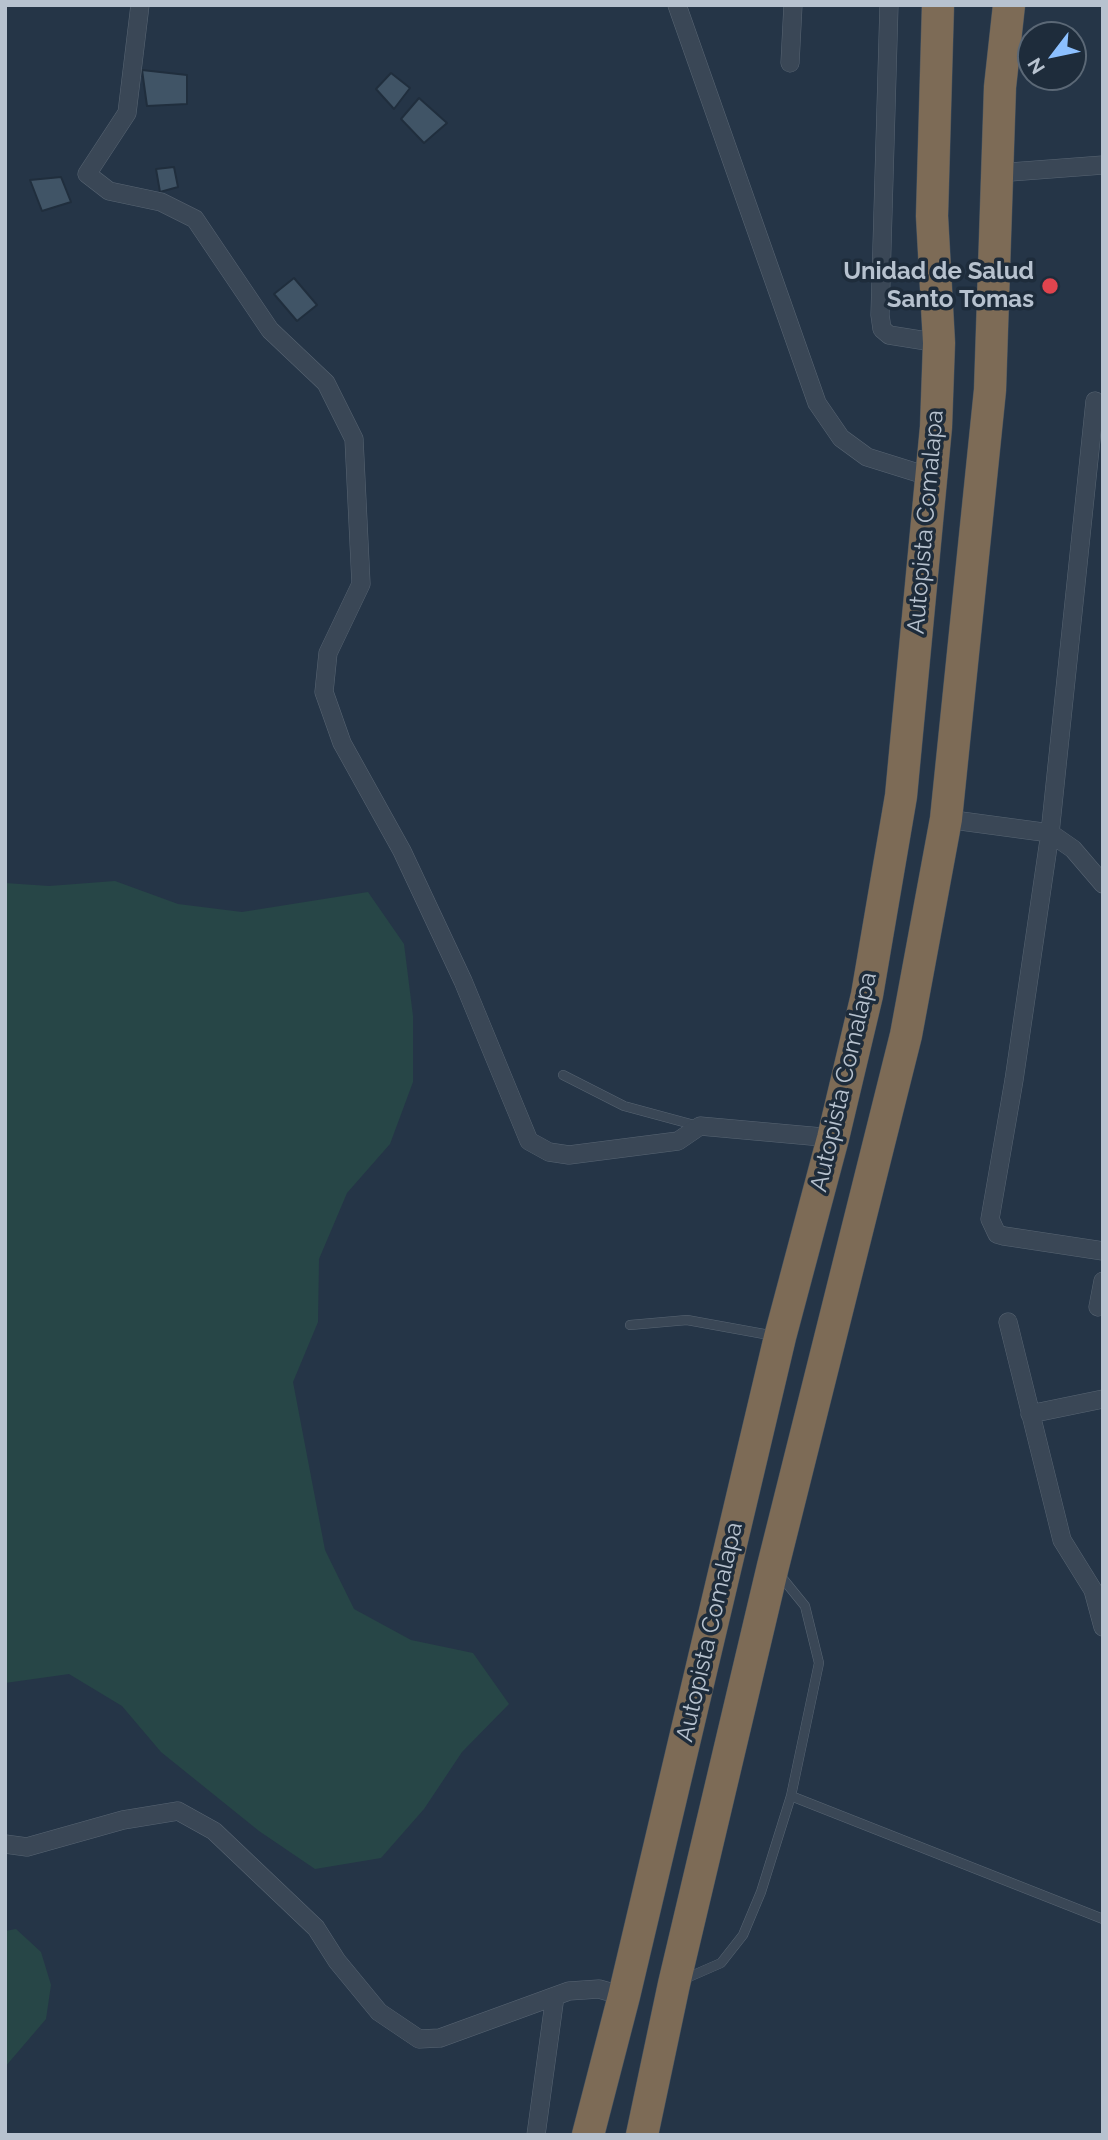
<!DOCTYPE html>
<style>
body{margin:0}
#map{position:relative;width:1108px;height:2140px;overflow:hidden;background:#253547;font-family:Raleway,sans-serif}
canvas{display:block}
.frame{position:absolute;inset:0;border:7px solid #b7c2cf;pointer-events:none}
.north{position:absolute;left:1017px;top:21px;width:70px;height:70px;box-sizing:border-box;background:#1e2c3b;border:2px solid #5b6876;border-radius:50%;rotate:238deg;font-size:19px;font-weight:700;line-height:28px;text-align:center;color:#b7c2cf}
.north::after{content:'';display:block;margin:auto;width:24px;height:32px;background:#8cc0ff;clip-path:polygon(50% 0,100% 100%,50% 72%,0 100%)}
</style>
<div id="map">
<canvas width="1108" height="2140"></canvas>
<div class="frame"></div>
<div class="north">N</div>
</div>
<script>
const ctx = document.querySelector('canvas').getContext('2d');
ctx.lineJoin = 'round';
function fill(path, color) { ctx.fillStyle = color; ctx.fill(path, 'evenodd'); }
function strokePath(path, color, width, dash) { ctx.strokeStyle = color; ctx.lineWidth = width; ctx.lineCap = dash ? 'butt' : 'round'; ctx.setLineDash(dash || []); ctx.stroke(path); }
function write(font, color, halo, rows, align = 'center') {
  ctx.font = font + ' Raleway,sans-serif'; ctx.lineWidth = 7; ctx.setLineDash([]); ctx.textBaseline = 'middle'; ctx.strokeStyle = halo; ctx.fillStyle = color; for (const [text, x, y, turn = 0] of rows) {
    ctx.save(); ctx.translate(x, y); ctx.rotate((+turn || 0) * Math.PI / 180); ctx.textAlign = isNaN(turn) ? turn : align; if (halo) ctx.strokeText(text, 0, 0); ctx.fillText(text, 0, 0); ctx.restore();
  }
}
fill(new Path2D(`
 M115,881L178,904L242,912L368,892L404,944L413,1016V1082L390,1144L347,1193L319,1259L318,1322L293,1382L325,1550L354,1609L411,1640L473,1653L509,1704L462,1752L424,1809L381,1858L315,1869L259,1831L161,1752L122,1706L69,1674L5,1683V883L49,886Z
 M16,1929L41,1952L51,1985L46,2019L5,2067V1931Z`), '#274647');
const building = new Path2D(`
 M142,70L187,75V104L147,106Z
 M391,73L410,88L394,109L376,89Z
 M419,98L447,123L424,143L401,119Z
 M174,167L178,187L160,192L156,169Z
 M61,177L71,202L42,211L30,180Z
 M294,278L317,305L297,321L274,294Z`);
fill(building, '#405466');
strokePath(building, '#202e3d', 2);
const lane = new Path2D(`
 M563,1075L624,1106L698,1126
 M630,1325L687,1320L775,1336
 M791,1796L1103,1919
 M682,1980L721,1963L743,1935L761,1892L791,1796L819,1663L805,1606L779,1574`);
const street = new Path2D(`
 M140,5L127,113L87,174L109,191L161,202L195,219L270,330L326,383L354,439L361,584L328,653L324,692L342,743L402,851L463,981L529,1141L549,1152L569,1155L678,1141L700,1126L833,1138
 M677,5L817,403L841,438L867,457L931,477
 M889,5L880,315L882,329L889,335L939,343
 M790,63L793,5
 M997,173L1103,165
 M1095,401L1050,833L1014,1080L990,1219L997,1234L1004,1236L1103,1251
 M946,819L1050,833L1073,849L1103,884
 M1098,1307L1103,1281
 M1008,1322L1062,1540L1093,1590L1103,1627
 M1030,1414L1103,1399
 M5,1844L27,1847L123,1820L178,1811L214,1831L316,1928L337,1961L379,2012L419,2039L440,2038L569,1991L599,1989L624,1996
 M536,2135L555,1996`);
const highway = new Path2D(`
 M588,2135L624,1996L780,1337L833,1138L867,995L901,796L936,427L939,343L932,216L938,5
 M642,2135L674,1984L773,1566L906,1035L946,819L990,390L1000,87L1009,5`);
strokePath(lane, '#586573', 10);
strokePath(street, '#586573', 19);
strokePath(highway, '#445260', 33);
strokePath(lane, '#3a4756', 9);
strokePath(street, '#3a4756', 18);
strokePath(highway, '#7d6b56', 32);
for (const [x, y, r, color] of [
 [1050,286,9,"#e0444e"]
]) { const dot = new Path2D(); dot.arc(x, y, r, 0, 2 * Math.PI); ctx.fillStyle = color; ctx.fill(dot); strokePath(dot, '#1e2c3b', 2.5); }
write('bold 24px', '#b7c2cf', '#1e2c3b', [
 ["Unidad de Salud",1034,272],
 ["Santo Tomas",1034,300]
], 'right');
write('24px', '#b7c2cf', '#1e2c3b', [
 ["Autopista Comalapa",926,522,-85],
 ["Autopista Comalapa",844,1082,-77],
 ["Autopista Comalapa",710,1632,-77]
]);
</script>
